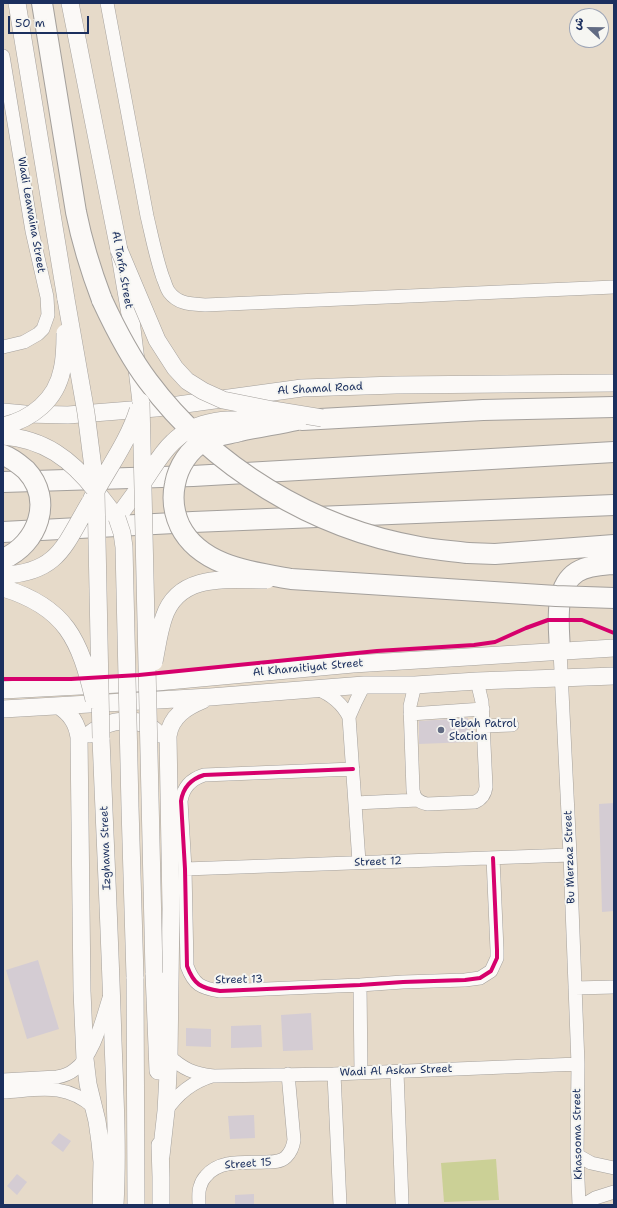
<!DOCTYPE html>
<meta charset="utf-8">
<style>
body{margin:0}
#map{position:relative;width:617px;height:1208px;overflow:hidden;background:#e6dac9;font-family:"Shantell Sans","Playpen Sans Arabic",sans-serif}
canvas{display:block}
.frame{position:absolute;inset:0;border:4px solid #1b2f5e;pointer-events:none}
.north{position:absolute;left:569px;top:8px;width:40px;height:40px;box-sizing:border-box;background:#f6f6f2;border:1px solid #9ea6b7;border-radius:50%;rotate:292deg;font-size:11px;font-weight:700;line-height:16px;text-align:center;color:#1b2f5e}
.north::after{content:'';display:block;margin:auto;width:14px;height:18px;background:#626b83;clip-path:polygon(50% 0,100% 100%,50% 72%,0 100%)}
.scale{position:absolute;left:8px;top:16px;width:81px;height:18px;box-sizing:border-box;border:2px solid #1b2f5e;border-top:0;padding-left:5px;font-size:12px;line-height:14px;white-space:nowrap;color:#1b2f5e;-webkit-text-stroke:3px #f6f6f2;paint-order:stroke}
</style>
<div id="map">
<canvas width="617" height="1208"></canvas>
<div class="frame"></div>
<div class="north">ش</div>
<div class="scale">50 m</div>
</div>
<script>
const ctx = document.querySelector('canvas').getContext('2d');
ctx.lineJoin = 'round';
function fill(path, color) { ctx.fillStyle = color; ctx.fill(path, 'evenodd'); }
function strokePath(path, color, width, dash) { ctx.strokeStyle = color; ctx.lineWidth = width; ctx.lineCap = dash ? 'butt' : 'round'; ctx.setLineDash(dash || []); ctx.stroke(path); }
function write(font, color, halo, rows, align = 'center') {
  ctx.font = font + ' "Shantell Sans",sans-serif'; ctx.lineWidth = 4; ctx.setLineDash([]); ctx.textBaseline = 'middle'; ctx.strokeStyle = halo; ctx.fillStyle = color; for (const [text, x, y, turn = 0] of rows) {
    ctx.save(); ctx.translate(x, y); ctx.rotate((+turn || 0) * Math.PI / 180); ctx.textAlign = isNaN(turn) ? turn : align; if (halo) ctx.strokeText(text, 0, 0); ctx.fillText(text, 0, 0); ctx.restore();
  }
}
fill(new Path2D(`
 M496,1159L499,1200L444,1202L441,1163Z`), '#cbd096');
fill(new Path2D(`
 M468,718L469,742L419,744V721Z
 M614,803V911L602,912L599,804Z
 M38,960L59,1029L27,1039L6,970Z
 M311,1013L313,1050L283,1051L281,1015Z
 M261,1025L262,1047L231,1048V1026Z
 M186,1028L211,1029V1047L186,1046Z
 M254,1115L255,1138L230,1139L228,1116Z
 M59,1133L71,1141L63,1152L51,1143Z
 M17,1174L27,1182L17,1195L7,1186Z
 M254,1194V1205H235V1195Z`), '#d4ccd3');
const minor = new Path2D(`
 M107,3C121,74 133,145 147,216C152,237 156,258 163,278C165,282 166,288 169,292C178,304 190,304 205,305L614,287
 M3,56L32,231L47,297L48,315L43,329L38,334L24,342L3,347
 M560,651L570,855L578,1064L577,1155L579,1205
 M415,685L410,706L413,790C414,798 418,802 427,804L475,802C482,799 485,795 486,787L482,702L477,681
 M317,689C332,695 342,703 349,717
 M410,714L483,709
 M483,726L512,725
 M353,769L204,775C191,779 183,788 181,801L185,869L187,966C194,985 201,988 220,991L360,985L403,982L465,980L480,978L491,971L497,958V950L493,858
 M355,803L418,800
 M359,862L349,717L356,701L364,685
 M185,869L570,855
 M360,985L361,1073
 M575,988L614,987
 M169,1056C183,1069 194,1074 214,1076L334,1074L578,1064
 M397,1072L402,1203
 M334,1074L340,1205
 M3,1080L57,1077C63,1076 69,1074 74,1070C94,1056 102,1020 109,998
 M3,1092C38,1090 65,1082 93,1107
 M166,1111C178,1093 192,1082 212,1076
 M577,1155L591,1163L614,1168
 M199,1205C199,1199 198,1192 200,1187C201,1183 203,1179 206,1176C220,1159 246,1163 266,1162C273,1162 281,1162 286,1157C291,1152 293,1147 294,1140L288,1074
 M583,1205L595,1198L614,1192`);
const major = new Path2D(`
 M17,3L66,299
 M70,3L119,250L131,320L141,402
 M3,412L25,414L68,415L156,408L302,388L396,385L614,383
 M92,498L96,491L117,518L144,481
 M3,690L157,682L353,664L614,648
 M59,706C71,714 77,723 79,737L82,991L85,1059L88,1084L97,1121L100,1142L102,1162L101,1205
 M3,709L210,697L364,685H415L477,681L614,676
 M90,734C108,719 141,714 158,734
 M101,738C105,839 110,940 113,1041C115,1096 118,1150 115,1205
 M154,973L158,1071
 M135,977L136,1205
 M160,1145L161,1177V1205
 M161,1156L166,1111L169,1056L171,909L168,736C171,716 186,707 203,700`);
const highway = new Path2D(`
 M42,3L76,212C82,242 91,271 102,300
 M302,420L483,410L614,407
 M3,482L193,476L614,452
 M3,532L193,522L614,505
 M468,553L495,554L614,545
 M560,651C559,626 553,587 577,572C588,565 602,565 614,564`);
strokePath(minor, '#a4a09c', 14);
strokePath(major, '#a4a09c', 18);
strokePath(highway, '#a4a09c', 22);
strokePath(minor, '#fbf9f7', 13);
strokePath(major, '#fbf9f7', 17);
strokePath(highway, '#fbf9f7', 20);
const majorBridge = new Path2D(`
 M119,250L157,340L175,368L187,381L203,391L223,400L273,410L322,418
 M66,299L86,413L96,491L101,738
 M141,402L154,973
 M3,426C32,419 56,400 62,370C65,358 65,345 65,333
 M3,436C44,439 71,459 96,491
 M144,481C153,468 161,453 173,442C199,416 236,419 269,420
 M96,491C111,464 129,439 138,410
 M117,518L122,533L124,547L130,807L135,977
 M3,575C59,573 65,544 90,502
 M3,588C66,607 80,640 94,700
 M154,662C157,647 159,631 164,617C179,572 229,580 267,580`);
const highwayBridge = new Path2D(`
 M102,300C115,328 129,356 148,381C212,467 314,529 420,547C436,550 452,551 468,553
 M297,420C278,424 259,427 240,431C229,434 216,435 205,441C189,449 178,467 175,484C172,498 174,513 180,526C200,566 251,572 291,579L556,596L614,598
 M3,455C12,458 19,464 26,470C54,500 38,544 3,559`);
strokePath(majorBridge, '#a4a09c', 18, []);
strokePath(highwayBridge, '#a4a09c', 22, []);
strokePath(majorBridge, '#fbf9f7', 17);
strokePath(highwayBridge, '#fbf9f7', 20);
strokePath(new Path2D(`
 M3,679H71L139,675L377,651L474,645L495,642L526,628L548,620H582L614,633
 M353,769L204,775C191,779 183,788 181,801L185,869L187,966C194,985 201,988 220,991L360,985L403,982L465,980L480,978L491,971L497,958V950L493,858`), '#d6006c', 4);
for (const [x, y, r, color] of [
 [441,730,4,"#626b83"]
]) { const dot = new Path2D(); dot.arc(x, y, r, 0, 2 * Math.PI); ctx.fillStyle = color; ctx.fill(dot); strokePath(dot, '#f6f6f2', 1.5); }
write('11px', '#1b2f5e', '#f6f6f2', [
 ["Wadi Leawaina Street",31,215,80],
 ["Al Tarfa Street",122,270,80],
 ["Al Shamal Road",320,389,-3],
 ["Al Kharaitiyat Street",308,668,-5],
 ["Izghawa Street",106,848,-92],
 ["Bu Merzaz Street",570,857,-92],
 ["Street 12",378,862,-2],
 ["Street 13",239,980,-1],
 ["Wadi Al Askar Street",396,1071,-2],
 ["Khasooma Street",578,1134,-91],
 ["Street 15",248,1164,-4]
]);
write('11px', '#1b2f5e', '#f6f6f2', [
 ["Tebah Patrol",449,724],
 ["Station",449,737]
], 'left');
</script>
